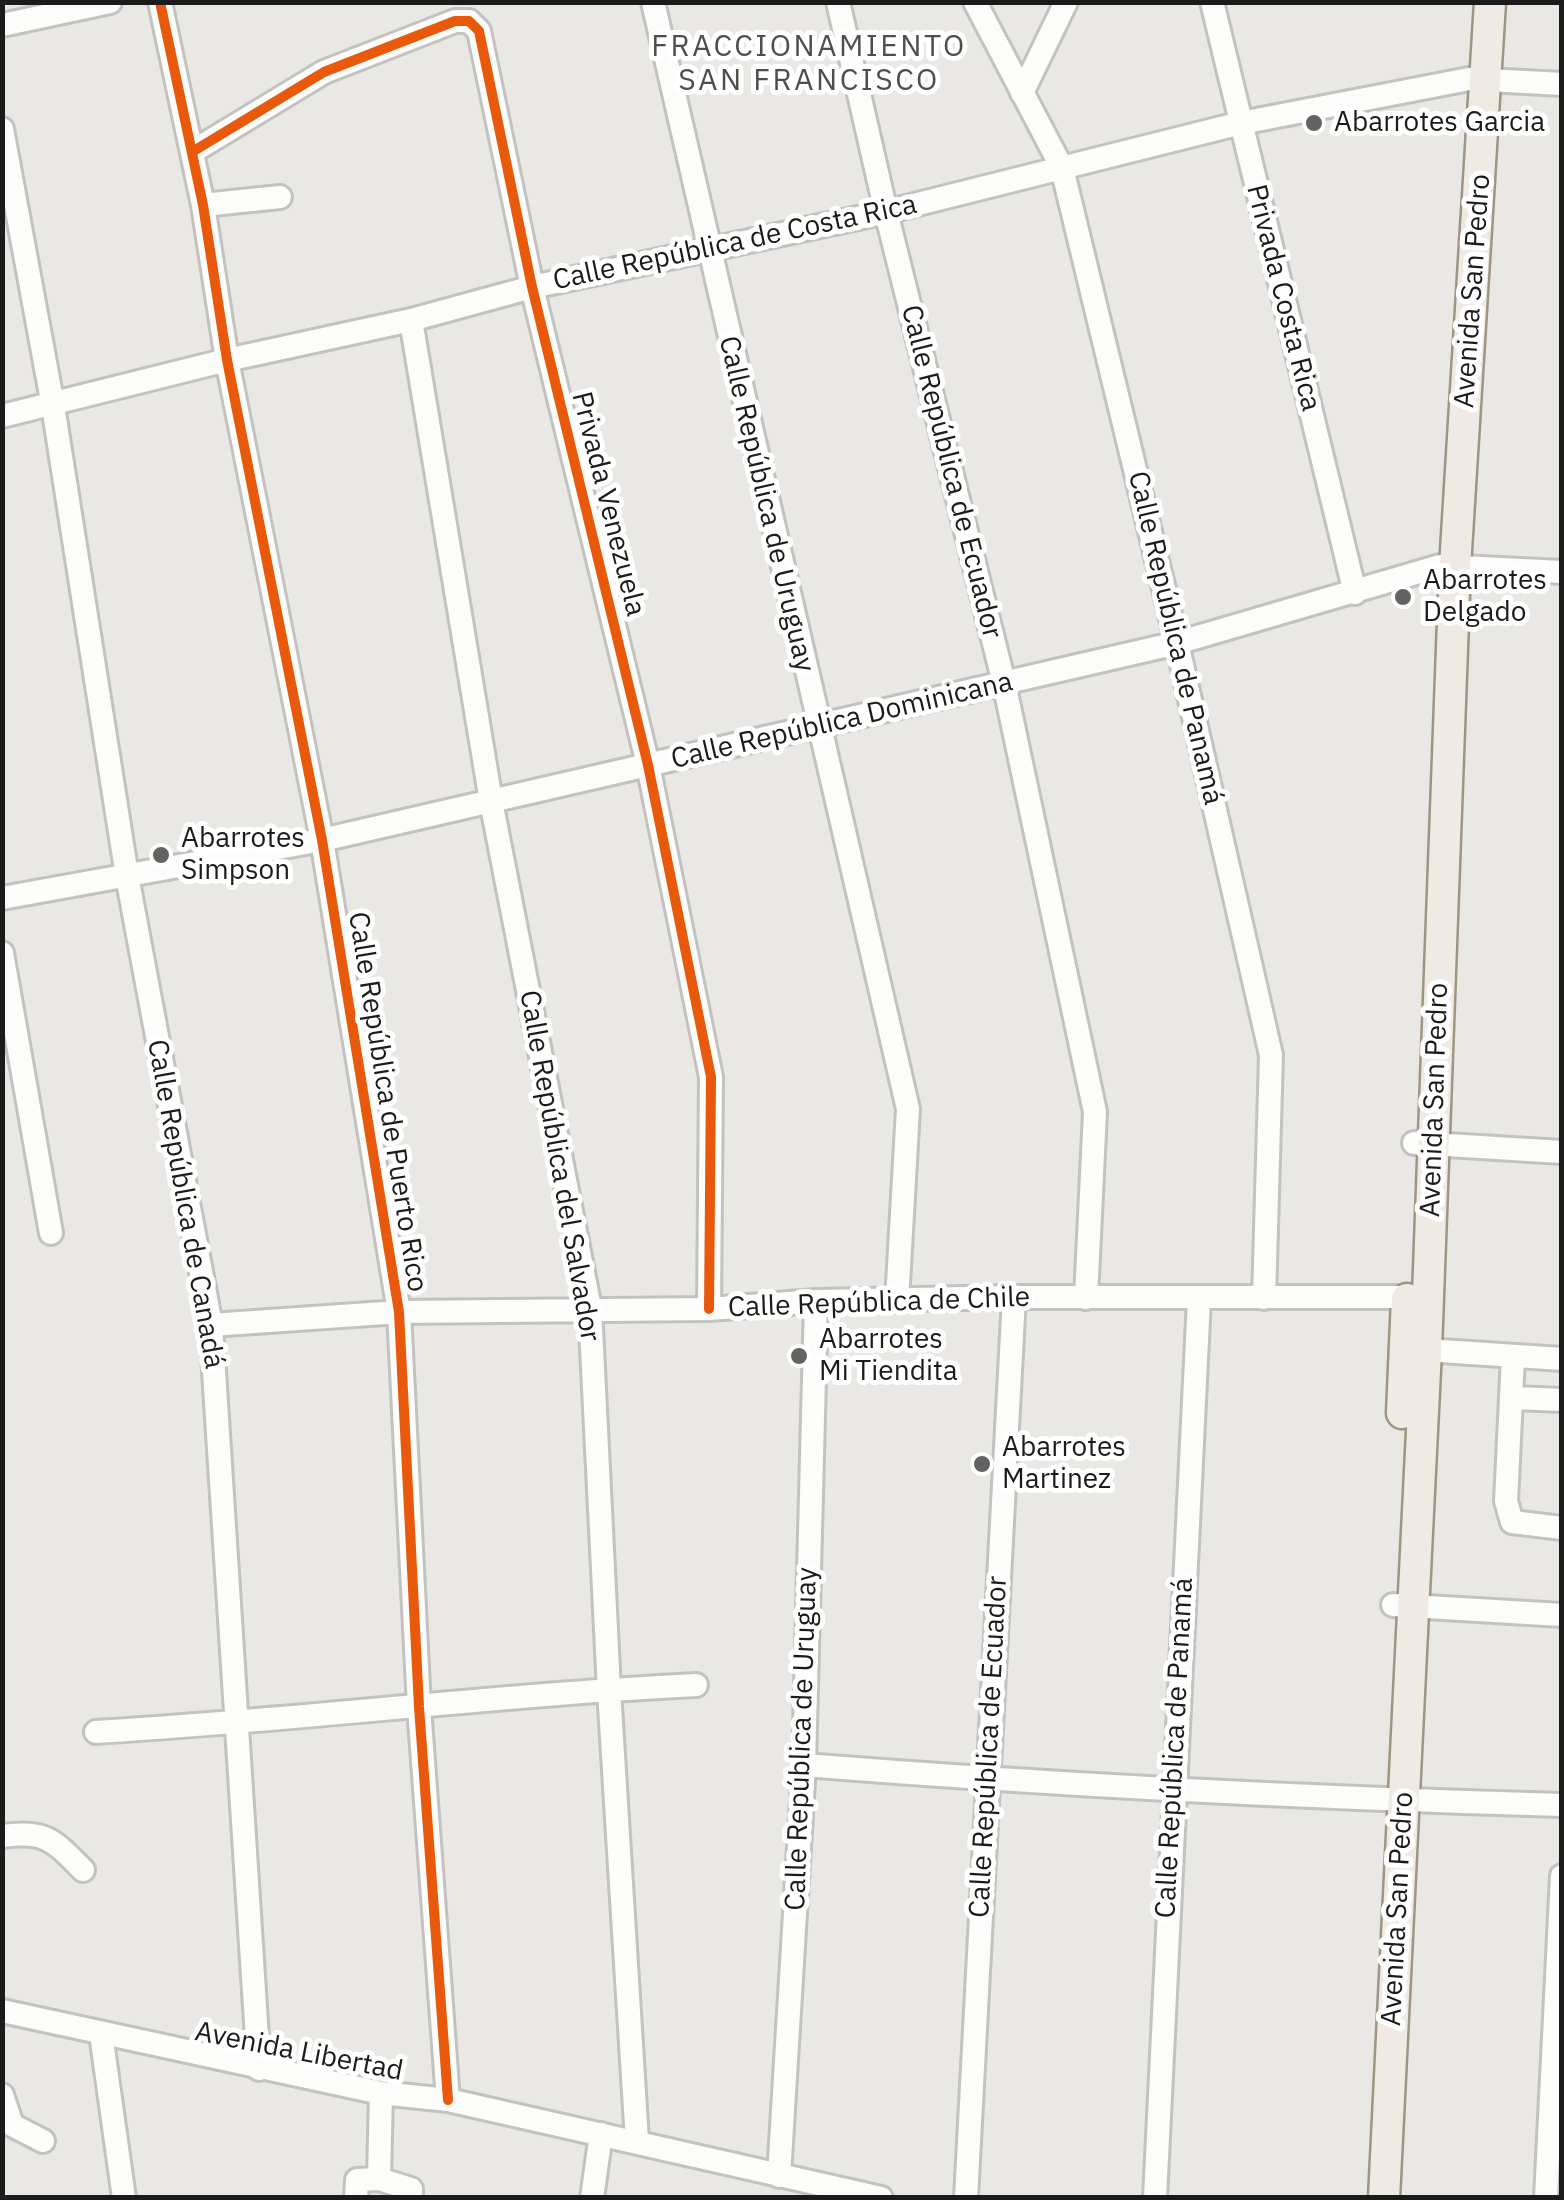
<!DOCTYPE html>
<meta charset="utf-8">
<style>
body{margin:0}
#map{position:relative;width:1564px;height:2200px;overflow:hidden;background:#e9e8e4;font-family:"IBM Plex Sans",sans-serif}
canvas{display:block}
.frame{position:absolute;inset:0;border:5px solid #1b1b1b;pointer-events:none}
</style>
<div id="map">
<canvas width="1564" height="2200"></canvas>
<div class="frame"></div>
</div>
<script>
const ctx = document.querySelector('canvas').getContext('2d');
ctx.lineJoin = 'round';
function strokePath(path, color, width, dash) { ctx.strokeStyle = color; ctx.lineWidth = width; ctx.lineCap = dash ? 'butt' : 'round'; ctx.setLineDash(dash || []); ctx.stroke(path); }
function write(font, color, halo, rows, align = 'center') {
  ctx.font = font + ' "IBM Plex Sans",sans-serif'; ctx.lineWidth = 10; ctx.setLineDash([]); ctx.textBaseline = 'middle'; ctx.strokeStyle = halo; ctx.fillStyle = color; for (const [text, x, y, turn = 0] of rows) {
    ctx.save(); ctx.translate(x, y); ctx.rotate((+turn || 0) * Math.PI / 180); ctx.textAlign = isNaN(turn) ? turn : align; if (halo) ctx.strokeText(text, 0, 0); ctx.fillText(text, 0, 0); ctx.restore();
  }
}
const minor = new Path2D(`
 M160,2L203,205L227,360L322,840L399,1312L419,1707L448,2100
 M653,2L908,1109L897,1301
 M838,2L886,212L1004,683L1095,1112L1086,1298
 M975,2L1062,168L1177,643L1271,1055L1264,1298
 M1212,2L1355,593
 M2,25L110,2
 M1022,93L1066,2
 M2,129L53,406L127,876L211,1325L259,2069
 M192,152L324,72L455,21H469L479,31L532,287L648,765L711,1077L709,1309
 M203,205L280,197
 M411,320L491,801L590,1308L609,1690L637,2141
 M2,416L227,360L411,320L532,287L886,212L1241,123L1469,79L1562,84
 M2,898L322,840L1177,643L1440,566L1562,572
 M2,953L51,1233
 M1414,1143L1562,1152
 M211,1325L399,1312L709,1309L816,1301L1014,1297H1419
 M1410,1349L1562,1359
 M1513,1357L1506,1501L1512,1522L1562,1528
 M1514,1398L1562,1400
 M1393,1605L1562,1615
 M96,1732C296,1720 496,1695 696,1685
 M804,1765C1056,1785 1309,1798 1562,1805
 M2,1836C46,1830 53,1840 83,1870
 M2,2011L381,2093L448,2100L881,2198
 M101,2034L124,2198
 M2,2095L12,2125L43,2141
 M779,2176L804,1765L816,1301
 M379,2179L381,2093
 M356,2198L357,2180L379,2179L411,2189V2198
 M592,2198L601,2134
 M966,2198L1014,1297
 M1155,2198L1199,1299
 M1546,2198L1562,1876`);
const major = new Path2D(`
 M1402,1413L1407,1299
 M1384,2198L1426,1350L1455,567L1490,2`);
strokePath(minor, '#c2c2c0', 28);
strokePath(major, '#9e9582', 35);
strokePath(minor, '#fcfcfb', 22);
strokePath(major, '#efeae3', 30);
strokePath(new Path2D(`
 M160,2L203,205L227,360L322,840L399,1312L419,1707L448,2100
 M192,152L324,72L455,21H469L479,31L532,287L648,765L711,1077L709,1309`), '#e8590c', 10);
for (const [x, y, r, color] of [
 [1314,123,10,"#636361"],
 [1403,597,10,"#636361"],
 [161,855,10,"#636361"],
 [799,1356,10,"#636361"],
 [982,1464,10,"#636361"]
]) { const dot = new Path2D(); dot.arc(x, y, r, 0, 2 * Math.PI); ctx.fillStyle = color; ctx.fill(dot); strokePath(dot, '#fff', 4); }
write('28px', '#1b1b1b', '#fff', [
 ["Abarrotes Garcia",1334,123],
 ["Abarrotes",1423,581],
 ["Delgado",1423,613],
 ["Abarrotes",181,839],
 ["Simpson",181,871],
 ["Abarrotes",819,1340],
 ["Mi Tiendita",819,1372],
 ["Abarrotes",1002,1448],
 ["Martinez",1002,1480]
], 'left');
write('28px', '#1b1b1b', '#fff', [
 ["Calle República de Costa Rica",735,243,-12],
 ["Avenida San Pedro",1473,291,-86],
 ["Privada Costa Rica",1283,298,76],
 ["Calle República de Ecuador",951,472,76],
 ["Privada Venezuela",608,504,76],
 ["Calle República de Uruguay",766,504,77],
 ["Calle República de Panamá",1175,638,77],
 ["Calle República Dominicana",842,721,-13],
 ["Avenida San Pedro",1435,1100,-88],
 ["Calle República de Puerto Rico",387,1102,81],
 ["Calle República del Salvador",559,1166,80],
 ["Calle República de Canadá",185,1204,80],
 ["Calle República de Chile",879,1303,-2],
 ["Calle República de Uruguay",802,1739,-88],
 ["Calle República de Ecuador",989,1747,-87],
 ["Calle República de Panamá",1175,1748,-87],
 ["Avenida San Pedro",1398,1909,-87],
 ["Avenida Libertad",299,2052,11]
]);
ctx.letterSpacing = '2.5px';
write('30px', '#4e4e4e', '#fff', [
 ["FRACCIONAMIENTO",809,47],
 ["SAN FRANCISCO",809,81]
]);
ctx.letterSpacing = '0px';
</script>
